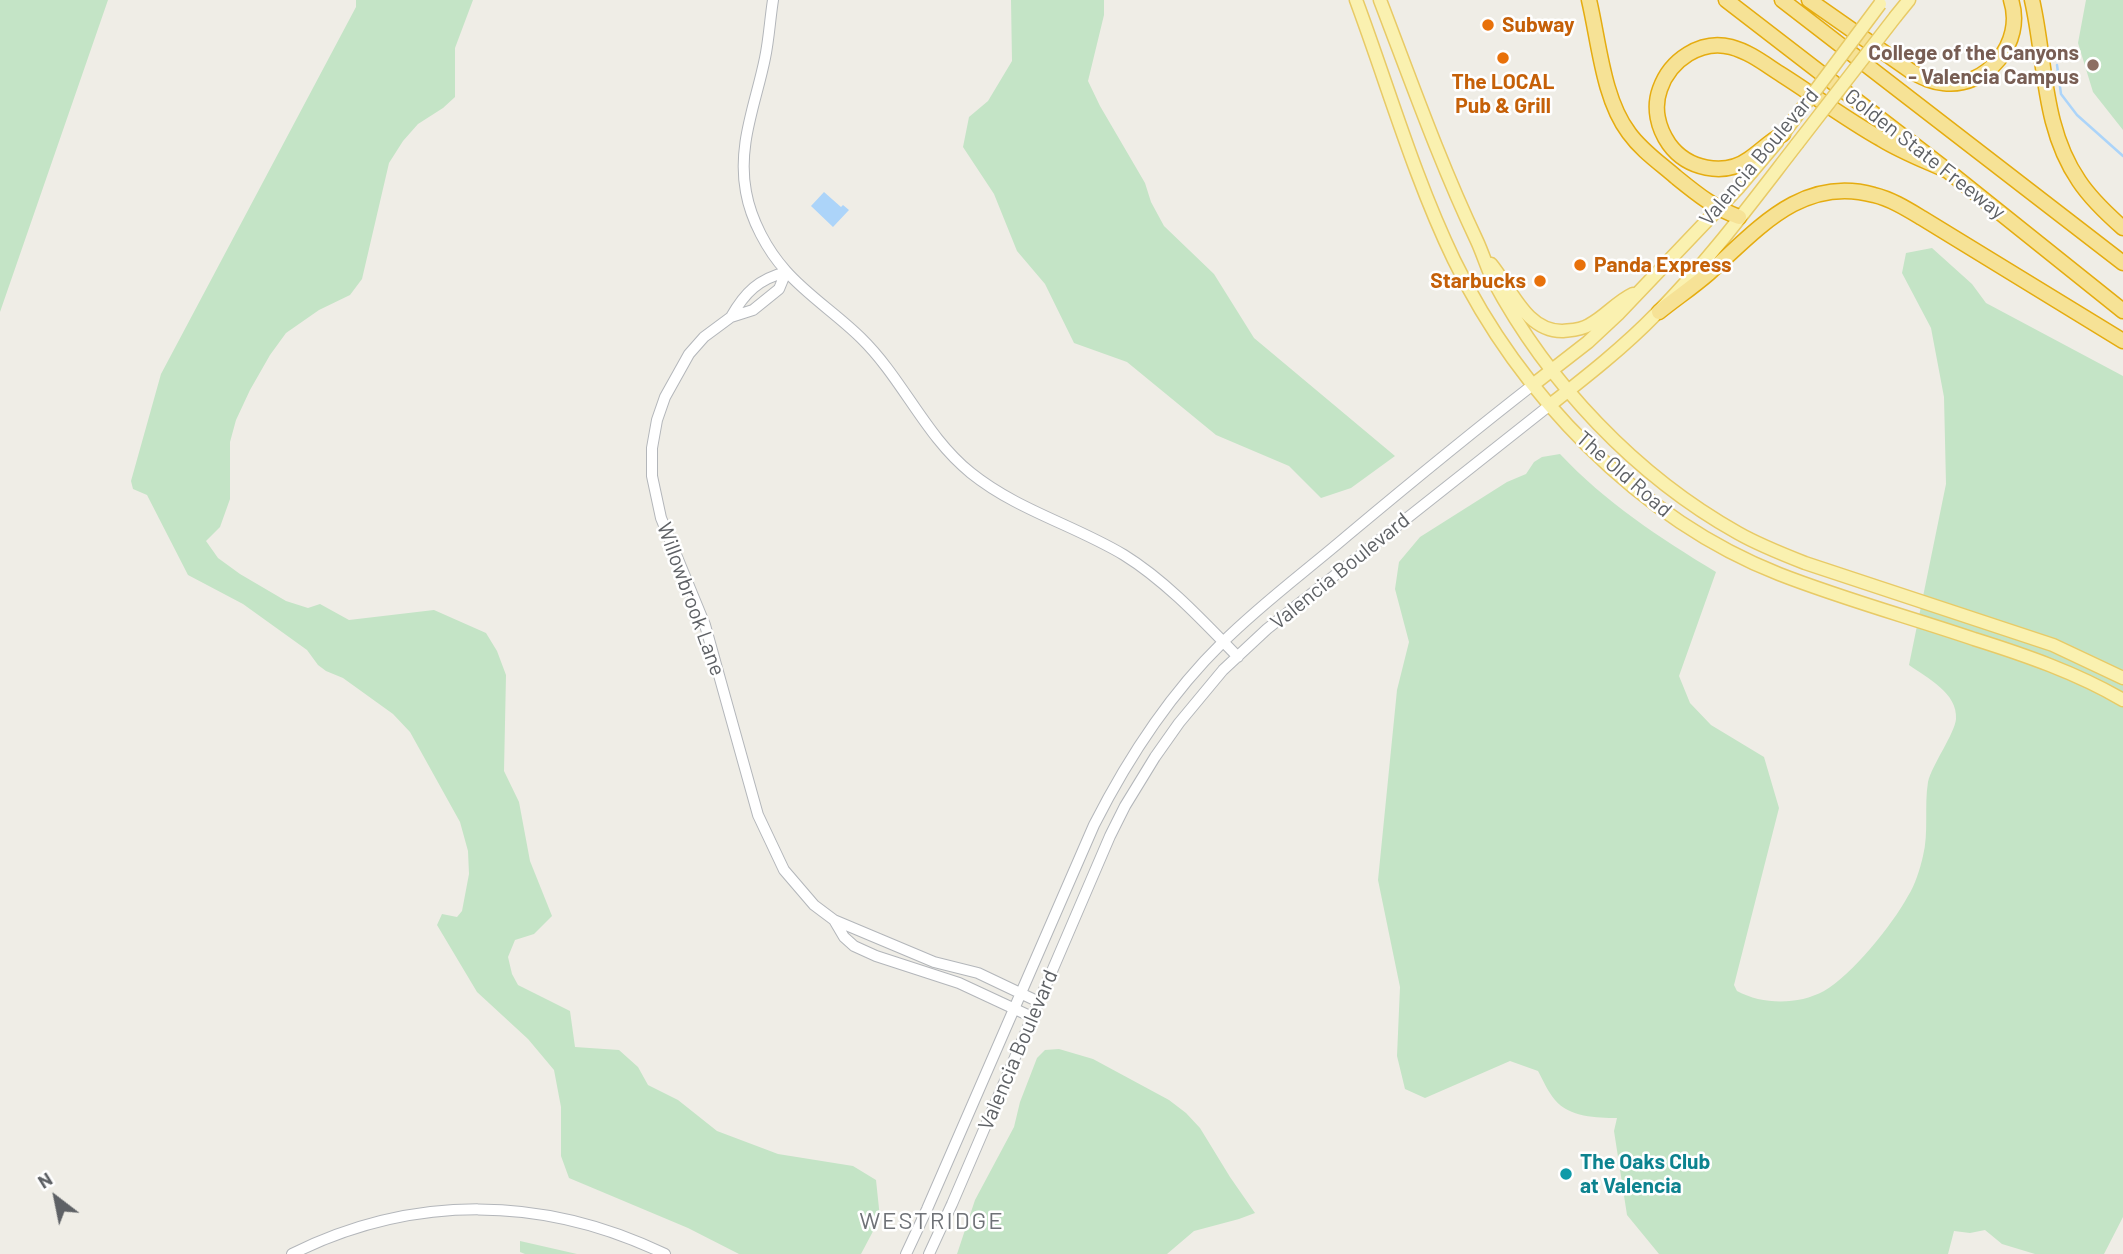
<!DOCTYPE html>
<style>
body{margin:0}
#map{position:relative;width:2123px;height:1254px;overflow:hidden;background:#efede6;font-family:Barlow,sans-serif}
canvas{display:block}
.north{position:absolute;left:21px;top:1163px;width:70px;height:70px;-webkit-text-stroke:5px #fff;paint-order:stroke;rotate:328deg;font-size:19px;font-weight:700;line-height:28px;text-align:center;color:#5e6165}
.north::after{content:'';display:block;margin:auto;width:24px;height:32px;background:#5e6165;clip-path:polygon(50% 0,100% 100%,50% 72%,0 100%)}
</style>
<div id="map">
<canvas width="2123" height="1254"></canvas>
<div class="north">N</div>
</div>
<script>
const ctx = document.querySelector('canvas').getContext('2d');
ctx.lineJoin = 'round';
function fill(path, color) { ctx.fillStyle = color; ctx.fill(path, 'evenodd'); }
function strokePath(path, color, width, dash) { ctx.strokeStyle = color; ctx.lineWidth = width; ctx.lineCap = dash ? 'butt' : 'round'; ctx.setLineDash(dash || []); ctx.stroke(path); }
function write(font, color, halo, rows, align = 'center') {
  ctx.font = font + ' Barlow,sans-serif'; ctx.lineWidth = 5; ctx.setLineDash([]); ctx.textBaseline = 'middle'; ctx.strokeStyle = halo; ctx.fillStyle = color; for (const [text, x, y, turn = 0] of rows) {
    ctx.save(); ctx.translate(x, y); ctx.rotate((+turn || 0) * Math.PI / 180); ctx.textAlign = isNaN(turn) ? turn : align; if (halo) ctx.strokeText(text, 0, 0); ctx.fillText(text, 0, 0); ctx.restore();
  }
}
fill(new Path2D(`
 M0,0H108L0,312Z
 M356,0H473L455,48V97L443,108L418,124L403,141L389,163L362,279L350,295L319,310L286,333L270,355L250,390L236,420L230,442V499L220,527L206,541L218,558L240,574L286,601L308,608L320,604L349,620L434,610L486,633L497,651L506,675L504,771L519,802L530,861L552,916L534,934L515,940L508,957L512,974L518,985L570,1011L575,1047L619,1050L638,1067L648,1085L678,1100L717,1131L778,1154L853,1166L876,1180L880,1218L861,1254H739L688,1228L569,1178L561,1156V1107L554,1070L528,1039L477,992L437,925L442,914L457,917L462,911L469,874L468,851L460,822L410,732L393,714L343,678L326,671L318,665L307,650L243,604L188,575L147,495L133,489L131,481L161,374L356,7Z
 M1011,0H1104V15L1088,81L1100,106L1145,183L1151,202L1164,226L1214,274L1254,338L1395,456L1351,488L1321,498L1289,466L1216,435L1127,362L1074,343L1045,284L1017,251L994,194L963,147L969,117L988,101L1012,61Z
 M2086,0H2123V130L2093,92L2078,43Z
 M1932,248L1972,284L1986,303L2123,376V1217L2104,1254H2035L2002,1244L1985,1230L1970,1233L1954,1231L1948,1254H1659L1627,1215L1614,1131L1617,1118C1597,1118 1569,1117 1555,1100C1548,1092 1543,1080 1538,1071L1510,1061L1425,1098L1405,1089L1397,1056L1400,987L1378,880L1397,690L1409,642L1395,589L1399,562L1420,537L1507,482L1526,474L1534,462L1542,457L1560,454C1605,502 1660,538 1716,572L1679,676L1690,703L1711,725L1764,757L1779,808L1734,985L1737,991C1763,1005 1798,1005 1824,991C1851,976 1893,924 1908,896C1915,885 1920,869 1923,856C1929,833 1924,806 1928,782C1932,765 1955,733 1956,719C1958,693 1927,678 1909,665L1946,484L1944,397L1931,328L1902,273L1906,253Z
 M1059,1049L1093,1059L1169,1100L1186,1113L1200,1128L1230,1177L1255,1213L1239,1219L1194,1231L1167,1254H957L975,1200L1014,1127L1020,1102L1037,1058L1045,1050Z
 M520,1241L577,1254H525L520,1252Z`), '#c4e4c6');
fill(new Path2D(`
 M824,192L841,207L843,205L849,210L833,227L811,206Z`), '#acd4f9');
strokePath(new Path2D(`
 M2057,65L2061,94L2077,115L2123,156`), '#acd4f9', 2.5);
const tertiary = new Path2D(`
 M773,0C770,19 769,39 765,58C756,103 737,145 746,192C751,220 767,250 786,271C807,295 838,315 861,338C903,379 925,436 971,473C1017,510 1074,525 1124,555C1166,581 1203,621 1238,657
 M786,272L779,289L753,310L731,317L704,337L689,354L665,397L657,420L652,448V476L661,518L705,625L758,815L784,870L814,905L834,920L844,937L854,946L876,956L959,983L1032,1017
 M731,317C745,292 759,279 786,272
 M834,920L934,962L978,973L1039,1002
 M292,1254C413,1194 543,1195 665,1254
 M906,1254L927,1209L1094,825C1128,758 1168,696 1222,643C1261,604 1306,571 1348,535C1409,484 1471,433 1534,384
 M929,1254L952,1204L1110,836L1125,806L1155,757L1179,723L1223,670L1267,629L1550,405`);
const primary = new Path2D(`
 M1356,0C1388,86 1414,177 1454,260C1519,394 1639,519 1779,574C1843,599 1909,617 1974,639C2025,655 2077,673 2123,700
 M1380,0C1411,81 1440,163 1477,241C1483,254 1487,268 1493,280C1548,383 1636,476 1738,533C1759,545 1782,554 1805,563L2053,645L2123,678
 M1896,16L1909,0
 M1491,264C1511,288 1526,332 1563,331C1572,330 1581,330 1589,325C1605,317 1616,302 1633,294
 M1534,384L1588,342L1618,314L1739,187L1777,142
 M1550,405C1587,376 1624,347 1656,314C1708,262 1752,202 1797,144`);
const motorway = new Path2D(`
 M1589,0C1599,42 1603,99 1629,133C1642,151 1660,163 1676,177C1697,194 1714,208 1739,217
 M1726,0L1948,171L2123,311
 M1782,0L2123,263
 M1809,0L1912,72C1922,77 1931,82 1943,83C1987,89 2025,42 2011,0
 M2032,0C2046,61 2042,127 2079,181C2091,199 2107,214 2123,228
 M1783,134C1770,141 1762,150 1749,159C1724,177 1687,169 1669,144C1658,128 1653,108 1660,89C1670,60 1701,39 1731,47C1750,52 1766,65 1782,75C1815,96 1847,120 1881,139C1902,152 1926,161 1948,171
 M1659,312C1675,299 1693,287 1709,273C1757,230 1802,175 1874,195C1891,199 1907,209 1922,218L2123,341`);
strokePath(tertiary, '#b3b6ba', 12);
strokePath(primary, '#e8ca66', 15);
strokePath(motorway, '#e5ac10', 17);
strokePath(tertiary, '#fff', 10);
strokePath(primary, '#faf1b0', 12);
strokePath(motorway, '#f6e296', 14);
const primaryBridge = new Path2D(`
 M1783,134L1880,4
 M1797,144L1896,16`);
strokePath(primaryBridge, '#e8ca66', 15, []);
strokePath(primaryBridge, '#faf1b0', 12);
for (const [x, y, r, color] of [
 [1488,25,7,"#e8710a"],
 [1503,58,7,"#e8710a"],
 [2093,65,7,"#8d6e63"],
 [1580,265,7,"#e8710a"],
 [1540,281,7,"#e8710a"],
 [1566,1174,7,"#0f9aa8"]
]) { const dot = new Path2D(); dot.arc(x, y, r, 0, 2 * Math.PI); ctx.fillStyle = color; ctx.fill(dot); strokePath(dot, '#fff', 2.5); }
write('bold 21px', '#c56008', '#fff', [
 ["Subway",1502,25],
 ["The LOCAL",1503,82,"center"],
 ["Pub & Grill",1503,106,"center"],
 ["Panda Express",1594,265],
 ["Starbucks",1526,281,"right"]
], 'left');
write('bold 21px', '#785e54', '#fff', [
 ["College of the Canyons",2079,53],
 ["- Valencia Campus",2079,77]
], 'right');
write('21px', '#5e6165', '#fff', [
 ["Golden State Freeway",1925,154,38],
 ["Valencia Boulevard",1759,157,-50],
 ["The Old Road",1624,474,41],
 ["Valencia Boulevard",1340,571,-39],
 ["Willowbrook Lane",691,599,70],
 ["Valencia Boulevard",1018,1050,-67]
]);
write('bold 21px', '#0d838f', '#fff', [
 ["The Oaks Club",1580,1162],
 ["at Valencia",1580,1186]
], 'left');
ctx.letterSpacing = '2px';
write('24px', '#6f7277', '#fff', [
 ["WESTRIDGE",932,1221]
]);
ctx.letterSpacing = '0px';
</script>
